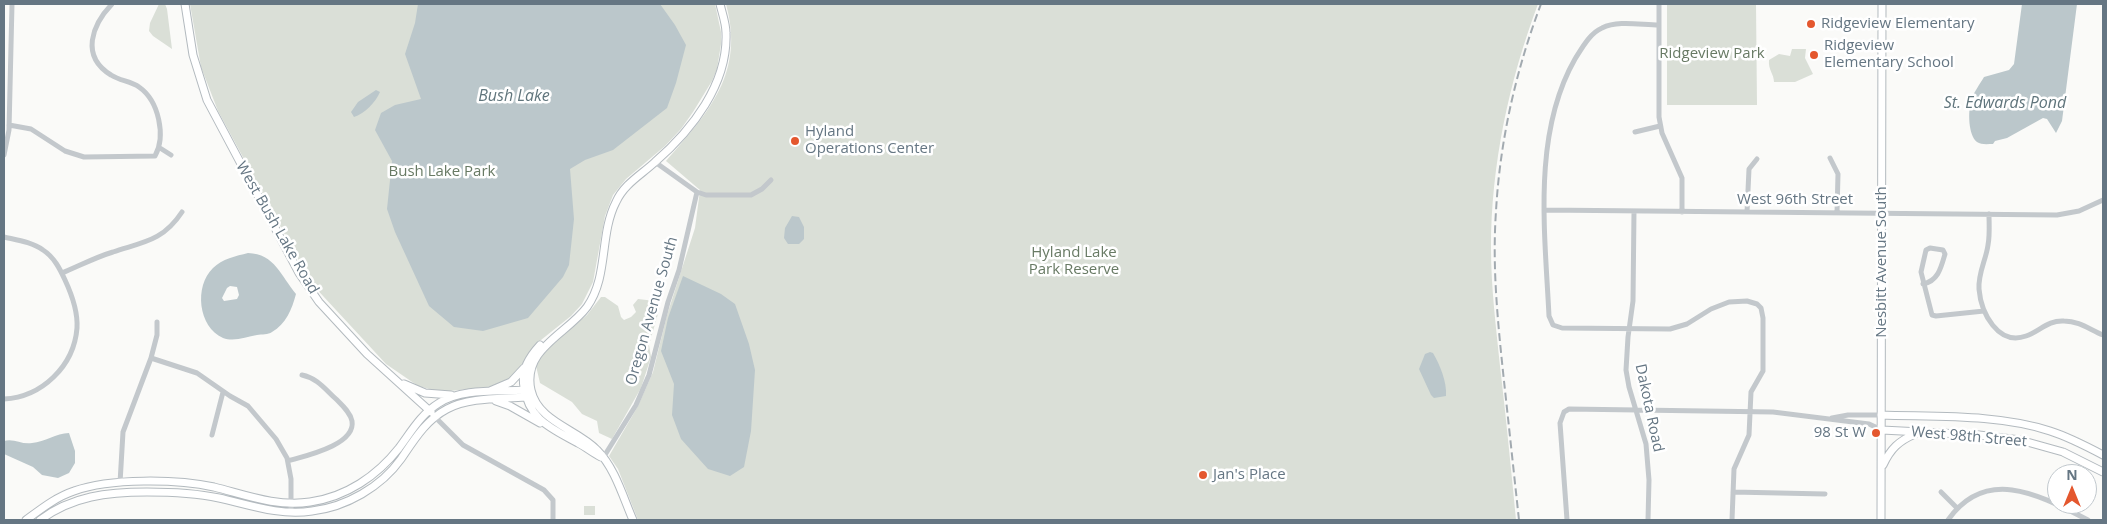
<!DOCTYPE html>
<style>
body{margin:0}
#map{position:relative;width:2107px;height:524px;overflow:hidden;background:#fafaf8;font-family:"Open Sans",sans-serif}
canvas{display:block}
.frame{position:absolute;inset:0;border:5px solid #657683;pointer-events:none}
.north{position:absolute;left:2047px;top:464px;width:50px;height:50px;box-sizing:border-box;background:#fff;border:1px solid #c1c8cd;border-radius:50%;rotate:0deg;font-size:14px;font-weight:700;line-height:20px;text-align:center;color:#657683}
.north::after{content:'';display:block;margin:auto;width:18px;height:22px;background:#e4572e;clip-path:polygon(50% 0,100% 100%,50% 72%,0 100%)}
</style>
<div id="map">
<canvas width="2107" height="524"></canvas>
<div class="frame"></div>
<div class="north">N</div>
</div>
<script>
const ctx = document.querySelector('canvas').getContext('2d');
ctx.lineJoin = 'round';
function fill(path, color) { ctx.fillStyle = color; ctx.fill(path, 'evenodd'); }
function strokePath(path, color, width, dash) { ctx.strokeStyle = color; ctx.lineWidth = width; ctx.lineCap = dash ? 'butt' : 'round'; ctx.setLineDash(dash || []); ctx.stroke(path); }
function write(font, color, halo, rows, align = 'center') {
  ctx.font = font + ' "Open Sans",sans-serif'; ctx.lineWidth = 5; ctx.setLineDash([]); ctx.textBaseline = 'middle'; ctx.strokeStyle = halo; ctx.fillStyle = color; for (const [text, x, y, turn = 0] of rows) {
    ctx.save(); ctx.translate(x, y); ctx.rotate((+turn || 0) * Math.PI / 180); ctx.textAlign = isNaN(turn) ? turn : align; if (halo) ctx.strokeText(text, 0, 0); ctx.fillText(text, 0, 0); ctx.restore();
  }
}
fill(new Path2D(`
 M159,4H165L167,9L172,49L153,36L149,31L150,23Z
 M190,4H715L721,32V44L717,69L712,81L693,112L681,129L665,146L626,179L613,195L605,216L593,282L582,304L571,316L536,344L517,372L507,380L496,386L441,392L418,386L386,364L311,283L218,111L201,67Z
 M726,4H1538C1509,81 1491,165 1491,248C1491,287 1496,327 1500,366C1506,417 1511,469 1516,520H638L618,469L609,456L638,406L653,372L667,315L695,228L700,190L666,161C709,112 745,73 726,4Z
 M1667,4H1756L1757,105H1667Z
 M1792,49H1806L1805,58L1813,74L1795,82H1774C1774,74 1768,70 1769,60L1779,54L1790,56Z
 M601,297H605L618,306L621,317L624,320L631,317L636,312L633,305L638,299L655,301L660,307L649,345L651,357L641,388L612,439L599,433L597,421L582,414L572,402L540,383L536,366L544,351L587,315Z
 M584,506H595V515H584Z`), '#dadfd7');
fill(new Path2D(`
 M418,4H660L675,25L686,45L676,83L667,108L613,150L585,160L570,169L574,219L569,265L563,277L528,318L483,331L454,327L429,306L395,232L387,209L392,161L375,130L381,113L395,105L421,99L405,54L415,23Z
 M2022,4H2077L2062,121L2056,133L2047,119L2043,118L2007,138L1995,141L1993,144C1988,144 1981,145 1977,142C1968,135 1968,111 1971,101C1973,93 1980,84 1984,77L2009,70L2014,64Z
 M376,90L380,92C376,102 364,114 354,117L351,112L358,102Z
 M792,216L799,217L804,227V239L799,244H788L784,238L785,228Z
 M248,253C275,254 281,276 296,294C292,309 286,324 272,332C268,335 262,334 257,335C246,337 234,342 223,338C198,327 194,286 213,268C222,259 236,256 248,253ZM230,286L237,287L239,295L237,299L224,301L222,298L227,288Z
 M683,276L721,294L735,304L749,344L755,370L751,431L744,467L730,476L708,469L681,439L672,415L674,384L661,351L668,318Z
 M1430,352L1433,353C1440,365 1447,382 1446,396L1434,398L1431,395L1419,369L1425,354Z
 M69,433L75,451V463L69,473L58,478L42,475L33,467L4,454V441C14,438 22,445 32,443C45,442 56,433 69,433Z`), '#bbc7cb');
const secondary = new Path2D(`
 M185,4L193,55L207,100L299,273L319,302L367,354L431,412
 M540,345C529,357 521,370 524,387C529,420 551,428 578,443C586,447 593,453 601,457
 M404,384L425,393L451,395
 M490,391L511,382L524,368
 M496,401L510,406L540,423
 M1881,415C1935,417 1999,414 2050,431C2069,437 2086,446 2103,455
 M1882,430L1979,435L2020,440L2063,452L2103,472
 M1883,465C1891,448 1899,441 1915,434
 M26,520C41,509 56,497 74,491C110,478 177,479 214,487C246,495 276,507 310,502C346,497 377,476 399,448C411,432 421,414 439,403C462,388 498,392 524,390L531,392
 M40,520C72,496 108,492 147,492C172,492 195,493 219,498C250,505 280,516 312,511C346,507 381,487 401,459C414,440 426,420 447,409C469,397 501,399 525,397L531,392
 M633,520C623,497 615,468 597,450C577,429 538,422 531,390C522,349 567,334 587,307C609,276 599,235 616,202C624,184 641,175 655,162C692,130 728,84 726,33C726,23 722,13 720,4
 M1881,520L1882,4`);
strokePath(secondary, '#b3babf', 9);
strokePath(new Path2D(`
 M1659,4V117L1662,133L1682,178V212
 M1659,25C1641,25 1618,20 1602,28C1590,33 1582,48 1575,59C1532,134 1545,233 1549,316L1553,325L1562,328L1670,329L1687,324L1711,309L1729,302L1747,301L1757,304L1761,308L1763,318V371L1751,392L1749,435L1734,469L1732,520
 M9,125L31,129L65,151L84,157L155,156C166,136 159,101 139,87C131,81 120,81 111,75C80,56 92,25 112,4
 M1635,132L1660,126
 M160,148L171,155
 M4,155L9,130L12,4
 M1830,158L1838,174L1837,213
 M655,162L697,192L706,195H751L762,189L771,180
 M1544,210L2057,215L2079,211L2103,200
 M1634,211L1633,301L1628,337L1626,370L1629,387L1646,444L1649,480L1648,520
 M1747,212L1749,169L1757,159
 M1989,214C1989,224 1990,235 1988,245C1986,260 1978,273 1979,289C1981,313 1998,346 2026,336C2040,331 2048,320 2064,321C2080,321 2090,330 2103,335
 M4,237C17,240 32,242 43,250C54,257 60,269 65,280C72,295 78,311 77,328C74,366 42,397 4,399
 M62,273C79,266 96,257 113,252C143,242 163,241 182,212
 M1923,284C1938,281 1941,268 1945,254L1943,250L1930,248L1926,250L1921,272L1932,315L1936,316L1984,311
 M151,358L197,373L230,396L248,406L276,439L287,458L291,479V512
 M433,415L463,445L544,490L553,500V520
 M1832,418L1848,415H1881
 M212,435L223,392
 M603,458L636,405L649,375L668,302L679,270L697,192
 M288,461C305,456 356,445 352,421C350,412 342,405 336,399C325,389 317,378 302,375
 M120,483L123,432L151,358L157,335V322
 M1733,492L1825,494
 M1941,492L1957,508
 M1567,520L1560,423L1564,412L1569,409L1773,412L1869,424L1882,430
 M1948,520C1987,465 2041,496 2088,520`), '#c3c8cc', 5);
strokePath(secondary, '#fff', 7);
strokePath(new Path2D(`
 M1519,520C1514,474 1509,427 1504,381C1498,324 1492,268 1496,211C1500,140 1516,70 1541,4`), '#a2aab0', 2, [8, 4]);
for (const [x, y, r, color] of [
 [1811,24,5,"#e4572e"],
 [1814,55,5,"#e4572e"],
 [795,141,5,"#e4572e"],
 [1876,433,5,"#e4572e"],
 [1203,475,5,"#e4572e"]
]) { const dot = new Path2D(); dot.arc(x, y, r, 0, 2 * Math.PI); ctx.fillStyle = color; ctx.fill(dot); strokePath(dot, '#fff', 2); }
write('15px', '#657683', '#fff', [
 ["Ridgeview Elementary",1821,24],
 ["Ridgeview",1824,46],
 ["Elementary School",1824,63],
 ["Hyland",805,132],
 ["Operations Center",805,149],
 ["98 St W",1866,433,"right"],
 ["Jan's Place",1213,475]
], 'left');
write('15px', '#687a64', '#fff', [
 ["Ridgeview Park",1712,54],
 ["Bush Lake Park",442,172],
 ["Hyland Lake",1074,253],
 ["Park Reserve",1074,270]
]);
write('15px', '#657683', '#fff', [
 ["West 96th Street",1795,200],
 ["West Bush Lake Road",277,228,60],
 ["Nesbitt Avenue South",1882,262,-90],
 ["Oregon Avenue South",652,311,-74],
 ["Dakota Road",1649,408,78],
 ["West 98th Street",1969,437,5]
]);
write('italic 16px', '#60757c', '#fff', [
 ["Bush Lake",514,96],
 ["St. Edwards Pond",2005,103]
]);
</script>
